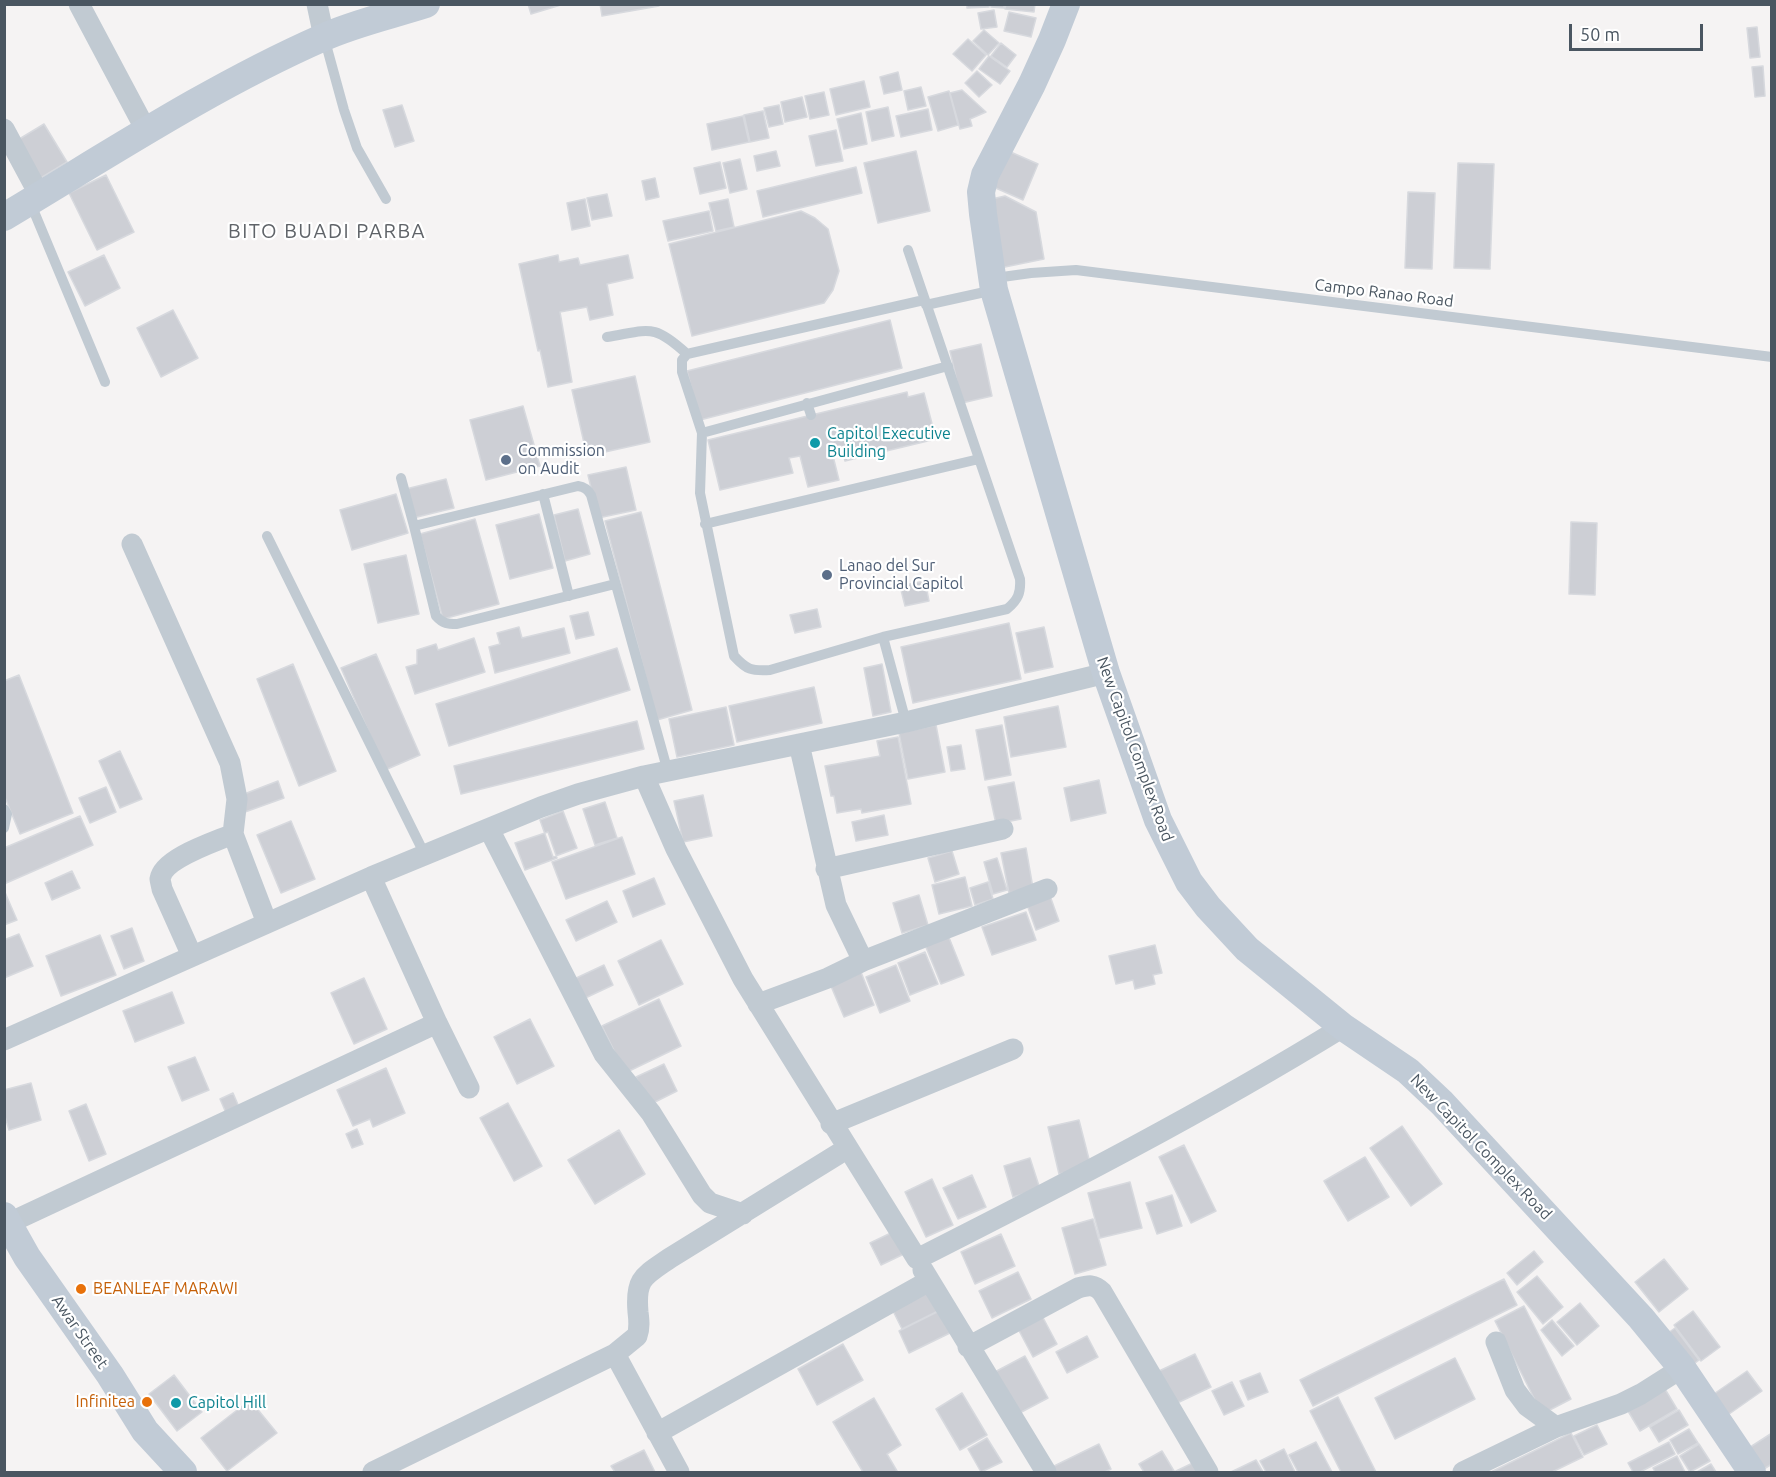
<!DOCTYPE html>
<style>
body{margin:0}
#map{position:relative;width:1776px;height:1477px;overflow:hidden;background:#f5f3f3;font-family:Ubuntu,sans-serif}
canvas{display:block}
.frame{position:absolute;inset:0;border:6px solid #4a5661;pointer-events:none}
.scale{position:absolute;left:1569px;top:24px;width:134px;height:27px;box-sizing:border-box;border:3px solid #4a5661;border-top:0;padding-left:8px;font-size:18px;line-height:21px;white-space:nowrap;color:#4a5661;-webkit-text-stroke:4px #fff;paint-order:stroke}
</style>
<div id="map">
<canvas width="1776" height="1477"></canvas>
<div class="frame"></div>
<div class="scale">50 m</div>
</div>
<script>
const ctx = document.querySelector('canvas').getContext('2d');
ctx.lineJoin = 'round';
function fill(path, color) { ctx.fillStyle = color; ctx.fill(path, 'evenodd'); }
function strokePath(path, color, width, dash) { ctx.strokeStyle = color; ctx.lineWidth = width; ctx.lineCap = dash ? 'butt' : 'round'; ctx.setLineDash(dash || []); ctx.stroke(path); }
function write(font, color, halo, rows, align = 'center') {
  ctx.font = font + ' Ubuntu,sans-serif'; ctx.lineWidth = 4.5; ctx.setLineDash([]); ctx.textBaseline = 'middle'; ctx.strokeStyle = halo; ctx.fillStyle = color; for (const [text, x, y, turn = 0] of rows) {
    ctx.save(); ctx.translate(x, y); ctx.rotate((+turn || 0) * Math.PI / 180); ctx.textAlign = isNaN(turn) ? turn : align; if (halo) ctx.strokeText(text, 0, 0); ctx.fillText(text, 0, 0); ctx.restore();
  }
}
const building = new Path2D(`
 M528,4H564L531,14Z
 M600,4H659V6L602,16Z
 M967,4H989V7L967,8Z
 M991,4H1004V8L991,7Z
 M1006,4H1035L1034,12L1005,9Z
 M994,10L997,27L981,29L978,13Z
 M1009,12L1036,18L1031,37L1004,31Z
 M1757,27L1760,57L1750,58L1747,28Z
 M984,30L999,43L988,55L973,41Z
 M968,39L986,55L972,71L953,54Z
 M1001,43L1016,55L1007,67L991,56Z
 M989,56L1010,71L1000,84L979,69Z
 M1763,66L1765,96L1755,97L1752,67Z
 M977,71L992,85L979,97L965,83Z
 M898,72L902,90L884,94L880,77Z
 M864,81L870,107L836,115L830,89Z
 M921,87L926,106L908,110L904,91Z
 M962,90L986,112L970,119L972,126L960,129L950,93Z
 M949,91L958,125L938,131L928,97Z
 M824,92L829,115L810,119L805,96Z
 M802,97L807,117L785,122L781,102Z
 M402,105L414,141L395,147L383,110Z
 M779,105L783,124L769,127L764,108Z
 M888,107L894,136L872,141L866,112Z
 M928,109L932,130L901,137L896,116Z
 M763,111L769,138L750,142L744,115Z
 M861,113L867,144L844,149L837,119Z
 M743,116L749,142L712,150L707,124Z
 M44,124L67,162L39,179L16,141Z
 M836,130L843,161L816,166L809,136Z
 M1006,150L1038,164L1023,200L991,186Z
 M776,151L780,166L757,171L754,156Z
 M916,151L930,211L878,223L864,163Z
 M740,159L747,189L730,193L723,163Z
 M720,162L726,188L700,194L694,168Z
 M1458,163L1494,164L1490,269L1454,268Z
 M856,167L862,193L763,217L757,191Z
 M106,175L134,232L97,250L69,193Z
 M655,178L659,197L646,200L642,181Z
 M1408,192L1435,193L1432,269L1405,268Z
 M607,194L612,216L592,220L587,198Z
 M1005,196L1036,212L1044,259L1000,268L987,200Z
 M585,199L590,226L572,230L567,203Z
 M728,199L734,227L716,231L709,203Z
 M709,211L713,231L668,241L663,221Z
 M801,211L815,218L828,229L839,271L833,290L824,303L692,336L669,244Z
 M104,255L120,288L85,306L68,272Z
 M558,255L559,262L578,258L580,265L628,255L633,278L607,284L613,315L590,320L587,307L560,312L572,382L548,387L540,350L538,351L519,264Z
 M173,310L198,358L161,377L137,328Z
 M890,320L902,368L700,420L687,371Z
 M981,344L992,396L962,403L950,351Z
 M635,376L650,442L587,456L572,390Z
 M907,392L908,397L924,393L936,439L845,461L841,446L831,448L839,480L808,487L800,456L789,458L793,473L720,490L708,440Z
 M523,406L540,466L486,480L470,420Z
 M626,467L636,510L598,518L588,475Z
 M446,479L454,508L413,518L406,489Z
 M396,494L408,533L352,550L340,510Z
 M578,509L590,554L565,561L554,515Z
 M641,512L692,710L657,720L605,521Z
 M539,514L553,568L510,579L496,525Z
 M475,519L499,604L443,619L420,534Z
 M1571,522L1597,523L1595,595L1569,594Z
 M406,555L419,614L378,623L364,564Z
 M925,581L929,601L905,606L900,586Z
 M817,609L821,627L795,633L790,615Z
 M588,612L594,635L576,639L570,616Z
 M1009,623L1021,679L913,703L901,647Z
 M519,627L522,638L564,628L570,653L495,673L489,647L500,644L497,633Z
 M1044,627L1053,667L1025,673L1016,633Z
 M474,638L485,672L415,694L406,667L417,664V650L436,644L438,650Z
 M617,648L630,690L449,746L436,704Z
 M376,654L420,755L385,770L341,668Z
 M293,664L336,771L299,786L257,679Z
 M882,664L891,712L873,716L864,668Z
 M19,675L73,813L20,834L4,795V681Z
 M814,687L822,723L737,742L729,706Z
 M1058,706L1066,747L1011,757L1004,717Z
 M726,707L734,745L677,757L669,719Z
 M637,721L644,749L461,794L454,766Z
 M936,725L945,772L908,779L899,733Z
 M1002,725L1011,775L985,780L976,730Z
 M898,737L911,804L862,813L861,809L837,813L834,796H831L825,766L880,756L877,741Z
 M961,745L965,769L951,771L947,747Z
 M120,751L142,799L120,808L99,761Z
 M1099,780L1106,813L1071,821L1064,788Z
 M278,781L284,798L245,812L239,796Z
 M1014,782L1021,819L996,824L988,787Z
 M106,787L116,812L90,823L79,798Z
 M703,795L712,836L683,842L674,801Z
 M605,802L617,838L595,845L583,809Z
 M563,811L577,848L553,857L540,820Z
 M884,815L888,835L856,841L852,822Z
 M80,816L93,845L4,884V848Z
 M291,821L315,879L281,893L257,835Z
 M548,832L557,858L525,870L515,843Z
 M622,837L635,874L566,899L552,862Z
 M1026,848L1033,888L1009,893L1001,853Z
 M952,851L959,874L935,882L928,858Z
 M997,858L1007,890L993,894L984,862Z
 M72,871L80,888L52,900L45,883Z
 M965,877L972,906L939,914L932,885Z
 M654,878L665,904L633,917L623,891Z
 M988,882L993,899L975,905L970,888Z
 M4,890L17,920L4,925Z
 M1049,893L1059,921L1036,930L1026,902Z
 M919,895L928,925L902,933L893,903Z
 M607,901L617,922L576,941L566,920Z
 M1026,912L1036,940L992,955L982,927Z
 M132,928L144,961L124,969L111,936Z
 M946,930L964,975L941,984L923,940Z
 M19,934L33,966L4,978V940Z
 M100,935L116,975L61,996L46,956Z
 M661,940L683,984L639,1005L618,961Z
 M1155,945L1162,973L1153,975L1155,984L1135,989L1133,980L1116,984L1109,956Z
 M925,952L938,984L910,995L898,963Z
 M604,965L613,985L581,1000L572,980Z
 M896,965L910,1001L880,1013L866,977Z
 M859,967L874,1005L844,1017L828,979Z
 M364,978L387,1029L354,1044L331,993Z
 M172,992L184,1023L135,1042L123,1011Z
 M659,999L681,1046L625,1073L602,1026Z
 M530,1019L554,1066L517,1084L494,1037Z
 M195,1057L209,1090L182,1101L168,1067Z
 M664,1064L677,1091L649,1105L636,1077Z
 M386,1068L405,1113L373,1127L370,1119L353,1126L337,1090Z
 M31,1083L41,1120L9,1130L4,1113V1090Z
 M233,1093L239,1107L226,1113L220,1099Z
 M508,1103L542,1166L514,1181L480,1118Z
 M86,1104L106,1154L89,1161L69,1111Z
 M1079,1120L1091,1167L1059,1174L1048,1127Z
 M1402,1126L1442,1184L1411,1206L1370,1148Z
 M357,1129L363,1144L352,1148L346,1134Z
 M619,1130L645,1174L595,1204L568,1160Z
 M1184,1145L1216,1211L1191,1223L1159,1157Z
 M1365,1157L1389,1197L1348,1221L1324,1181Z
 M1030,1158L1040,1189L1013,1197L1004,1166Z
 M972,1175L986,1207L958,1219L943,1188Z
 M932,1179L953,1225L926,1237L905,1192Z
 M1130,1182L1142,1228L1100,1238L1088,1193Z
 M1172,1195L1182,1226L1157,1234L1146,1203Z
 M1093,1219L1106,1265L1075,1274L1062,1228Z
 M895,1231L906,1253L881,1265L870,1243Z
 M1001,1234L1015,1266L975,1284L961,1252Z
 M1534,1251L1543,1262L1517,1285L1507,1273Z
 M1664,1259L1688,1289L1659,1312L1635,1282Z
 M1018,1272L1031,1299L992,1318L979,1291Z
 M1537,1276L1563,1307L1543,1324L1517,1292Z
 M1504,1279L1517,1305L1313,1406L1300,1380Z
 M928,1290L938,1311L902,1329L891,1307Z
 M1580,1303L1599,1326L1577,1345L1557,1322Z
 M1524,1306L1571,1399L1542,1414L1495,1321Z
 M941,1310L952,1332L909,1353L899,1331Z
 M1693,1311L1720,1347L1701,1361L1674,1325Z
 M1040,1312L1057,1344L1033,1357L1016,1325Z
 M1552,1320L1574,1346L1562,1356L1541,1330Z
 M1675,1328L1699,1360L1685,1371L1661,1338Z
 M1087,1336L1098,1357L1067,1373L1056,1352Z
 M843,1344L863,1380L817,1405L798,1369Z
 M1195,1354L1211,1387L1173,1405L1157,1372Z
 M1025,1356L1048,1398L1014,1416L991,1374Z
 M1455,1358L1475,1399L1395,1439L1375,1398Z
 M1747,1371L1762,1391L1722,1419L1708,1398Z
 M1260,1373L1268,1392L1248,1400L1240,1381Z
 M174,1375L202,1412L177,1431L149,1394Z
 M1232,1382L1244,1406L1224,1415L1212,1391Z
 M1665,1389L1677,1409L1640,1431L1628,1411Z
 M962,1393L987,1435L960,1450L936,1409Z
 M1338,1397L1376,1472H1341L1310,1411Z
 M874,1398L901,1445L887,1454L897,1471L895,1472H863L833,1422Z
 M250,1400L277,1433L227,1471L201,1438Z
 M1679,1410L1688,1425L1659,1442L1650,1427Z
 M1597,1425L1607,1444L1584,1455L1574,1436Z
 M1689,1429L1698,1443L1678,1454L1670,1440Z
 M1571,1433L1583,1457L1552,1472H1491Z
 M1772,1433V1464L1759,1472L1741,1453Z
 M987,1438L1002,1462L981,1472L968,1449Z
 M1316,1442L1332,1472H1298L1289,1455Z
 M1669,1442L1675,1454L1640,1472H1633L1628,1463Z
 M1099,1444L1111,1469L1105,1472H1050L1048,1469Z
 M1699,1444L1710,1461L1690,1472L1680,1456Z
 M1284,1449L1295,1472H1266L1260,1461Z
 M644,1450L655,1472H615L611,1466Z
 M1162,1451L1174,1471L1171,1472H1144L1139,1464Z
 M1677,1456L1685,1472H1655L1653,1468Z
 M1199,1460L1205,1472H1174Z
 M1256,1460L1263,1472H1231Z
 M1711,1464L1716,1472H1697Z`);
fill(building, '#cdcfd5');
strokePath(building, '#d7d9de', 1.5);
strokePath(new Path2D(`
 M324,37L344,110L357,148L386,199
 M30,202L105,382
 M908,250L1020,579C1021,593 1018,600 1007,609L883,637L770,670C751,671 747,670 734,656L700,493L702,433L682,372V360L687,354L924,300
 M995,278L1031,273L1076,270L1772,357
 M926,305L994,290
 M607,337C650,330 653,323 687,354
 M807,403L811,415
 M702,433L948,366
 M401,478L414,526L578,486C585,487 588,490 591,495L668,772
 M543,494L569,596
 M705,524L979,459
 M414,526L436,616C443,624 448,624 457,624L615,584
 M267,536L425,855
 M883,637L906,722
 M4,809L7,814L4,828`), '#c1cad2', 10);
strokePath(new Path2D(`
 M79,4L147,132
 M317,4L324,37
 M4,129L40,196
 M132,544L230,763L237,799L233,834L267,923
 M799,744L836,905L863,961L1047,889
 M644,776L676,849L743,979L917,1259C1061,1186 1205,1112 1343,1027
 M489,829L604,1054L651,1113L702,1195L710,1203L743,1214
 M826,869L1003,829
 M371,877L437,1023L469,1088
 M192,956L162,889C162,888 160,880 160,879C163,858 215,842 233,834
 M758,1004L828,978L863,961
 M4,1040L371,877L541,807L578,794L644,776L906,722L1106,673
 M831,1124L1013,1049
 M9,1223L437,1023
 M923,1270L1046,1472
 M1496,1342L1515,1390L1527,1406L1556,1427
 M968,1347L1078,1288C1089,1285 1094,1284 1102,1292L1208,1472
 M615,1354L637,1336C640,1328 639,1320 638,1312C635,1278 644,1276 670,1258L848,1148
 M657,1433L929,1281
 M373,1472L615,1354L679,1472
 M1463,1472L1556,1427L1621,1404L1641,1394L1682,1368`), '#c1cad2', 21);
strokePath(new Path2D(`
 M1066,4L1052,40L1032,84L985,175L981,192L983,214L994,290L1106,673L1158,820L1189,882L1208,907L1247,949L1343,1027L1408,1071L1442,1103L1641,1318L1682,1368L1752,1472
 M4,217C108,155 211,87 322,38C355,23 392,15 426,4
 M4,1216L27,1257L110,1375L145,1431L183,1472`), '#c1cbd6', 28);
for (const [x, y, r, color] of [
 [815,443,6,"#0f9aa8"],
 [506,460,6,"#5c6f8a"],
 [827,575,6,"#5c6f8a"],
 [81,1289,6,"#e8710a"],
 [147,1402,6,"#e8710a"],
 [176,1403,6,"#0f9aa8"]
]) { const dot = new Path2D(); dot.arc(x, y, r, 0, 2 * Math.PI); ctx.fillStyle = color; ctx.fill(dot); strokePath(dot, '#fff', 2); }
write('16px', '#4a5661', '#fff', [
 ["Campo Ranao Road",1384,293,7],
 ["New Capitol Complex Road",1135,749,70],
 ["New Capitol Complex Road",1481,1147,46],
 ["Awar Street",80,1332,55]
]);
write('16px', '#0d838f', '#fff', [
 ["Capitol Executive",827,434],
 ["Building",827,452],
 ["Capitol Hill",188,1403]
], 'left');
write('16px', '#4e5e75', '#fff', [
 ["Commission",518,451],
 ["on Audit",518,469],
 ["Lanao del Sur",839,566],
 ["Provincial Capitol",839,584]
], 'left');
write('16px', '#c56008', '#fff', [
 ["BEANLEAF MARAWI",93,1289],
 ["Infinitea",135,1402,"right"]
], 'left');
ctx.letterSpacing = '1.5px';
write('20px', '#5f6368', '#fff', [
 ["BITO BUADI PARBA",327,231]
]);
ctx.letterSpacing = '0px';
</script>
